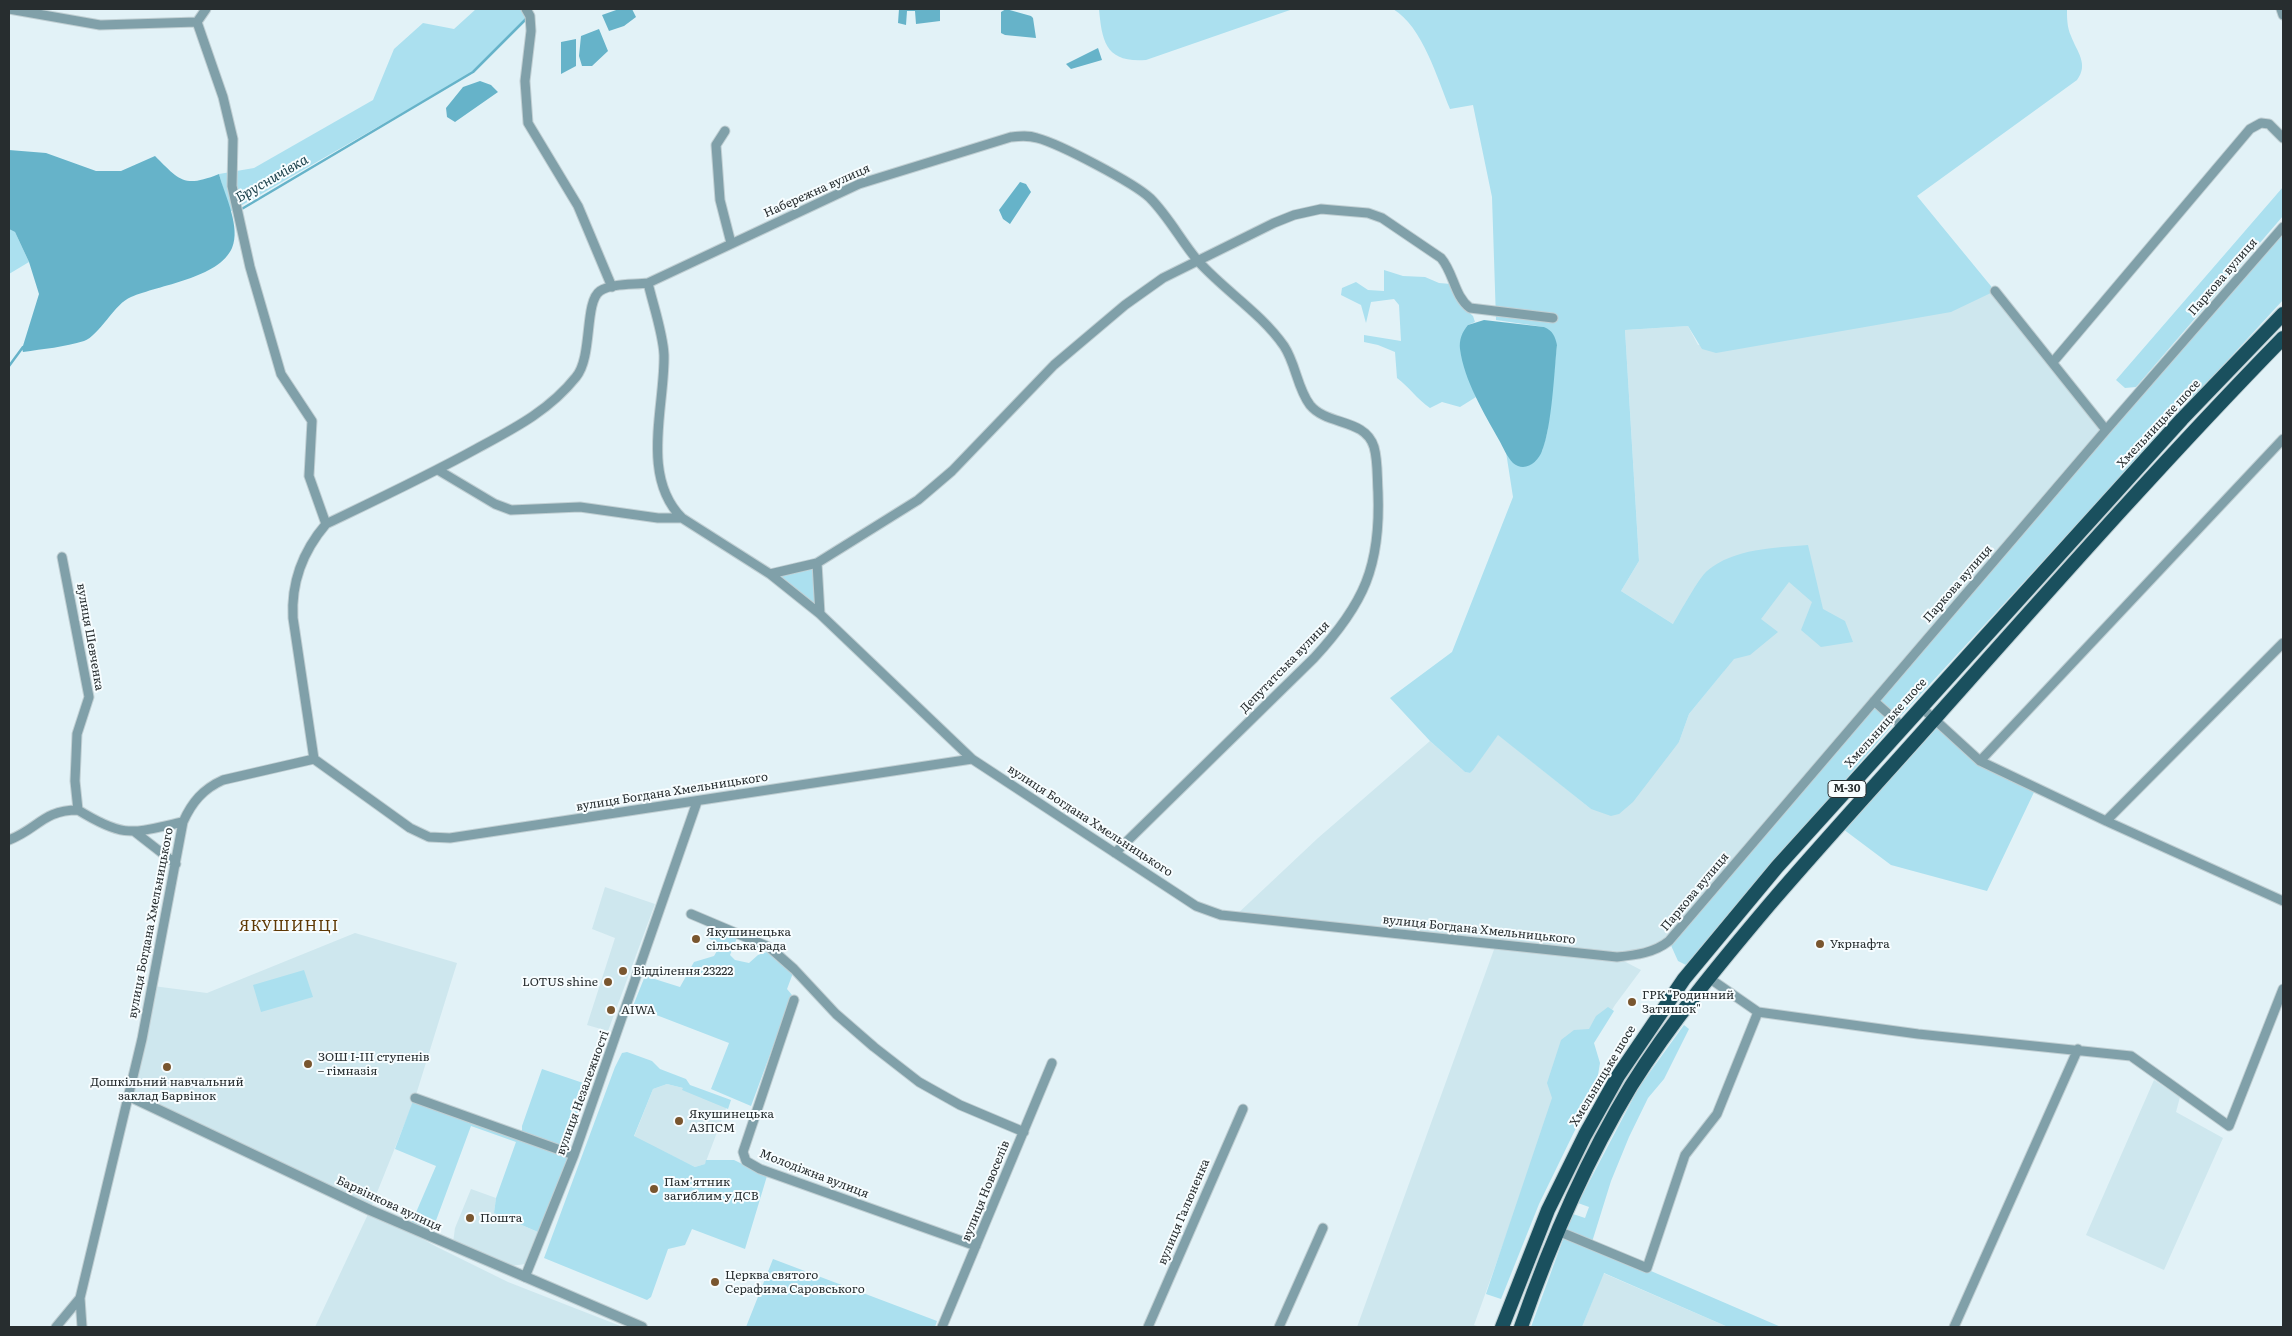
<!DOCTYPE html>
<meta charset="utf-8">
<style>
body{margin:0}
#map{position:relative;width:2292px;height:1336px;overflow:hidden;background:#e2f2f7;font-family:Literata,serif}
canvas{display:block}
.frame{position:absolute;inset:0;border:10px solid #272d2f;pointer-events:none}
</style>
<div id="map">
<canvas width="2292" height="1336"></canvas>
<div class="frame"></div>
</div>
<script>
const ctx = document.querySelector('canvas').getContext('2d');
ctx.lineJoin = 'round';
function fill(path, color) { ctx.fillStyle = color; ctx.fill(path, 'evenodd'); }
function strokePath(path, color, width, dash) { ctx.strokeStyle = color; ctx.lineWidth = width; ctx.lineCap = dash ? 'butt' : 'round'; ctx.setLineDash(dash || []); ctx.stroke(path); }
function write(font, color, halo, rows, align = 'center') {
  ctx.font = font + ' Literata,serif'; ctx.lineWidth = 4; ctx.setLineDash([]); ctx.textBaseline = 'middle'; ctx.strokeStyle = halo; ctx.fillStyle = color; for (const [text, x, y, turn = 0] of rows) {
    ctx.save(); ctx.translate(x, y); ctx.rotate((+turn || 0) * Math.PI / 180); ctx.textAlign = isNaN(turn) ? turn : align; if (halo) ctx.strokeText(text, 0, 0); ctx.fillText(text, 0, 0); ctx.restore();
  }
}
fill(new Path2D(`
 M1995,291L2106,430L1669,941L1618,958L1641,970L1615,1005L1593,1042L1578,1037L1474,1325L1480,1327H1357L1496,944L1234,917L1318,838L1430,741L1465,772L1470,773L1498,734L1591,809L1679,742L1689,714L1724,671L1673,624L1621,591L1639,561L1625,330L1688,326L1698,345Z
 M605,887L655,904L608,1031L587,1025L615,938L592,929Z
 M355,933L457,963L415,1098L370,1210L437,1247L508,1282L623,1327H315L370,1210L129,1096L153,986L207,993Z
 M2154,1080L2180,1097L2176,1112L2223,1138L2164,1270L2086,1235Z
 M667,1084L683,1088L727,1106L705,1164L695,1167L634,1137L653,1089Z
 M471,1189L496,1198L494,1213L538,1232L526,1264L510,1266L453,1243L455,1228Z
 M1603,1273L1728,1327H1582Z`), '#cee7ee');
fill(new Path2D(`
 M476,9H526L530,16L473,72L230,212L219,174L254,168L373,100L394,49L423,23L454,29Z
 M1099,9H1293L1146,60C1106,63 1102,42 1099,9Z
 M1393,9H2067C2067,18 2067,27 2071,36C2077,52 2089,64 2077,80L1917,196L1995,291L1951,312L1716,353L1702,349L1688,326L1625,330L1639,561L1621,591L1673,624C1681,611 1698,579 1707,571C1734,548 1775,548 1808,545L1823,609L1845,621L1853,642L1821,647L1801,630L1812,602L1789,582L1761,619L1778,632L1750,655L1734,659L1689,714L1679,742L1633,802L1619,814L1611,816L1591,809L1498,735L1473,770L1470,773L1465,772L1430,741L1390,698L1452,652L1513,497L1506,452L1513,459L1542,451L1547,433L1557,345L1544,327L1496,320L1492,197L1473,105L1450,109C1437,78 1423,27 1393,9Z
 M2283,187V216L2136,387L2125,388L2116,380Z
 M2283,227V300L1896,721L1686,965L1678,961L1669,941Z
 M9,229L15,232L29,262L9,274Z
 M1384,270L1403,276L1425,277L1439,283L1451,284L1459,303L1473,316L1475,322L1468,325L1470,382L1476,397L1460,407L1442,402L1430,408C1417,399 1409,387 1397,378L1395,352L1378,345L1364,342V335L1401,341L1399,305L1394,299L1371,302L1366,323L1361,305L1341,295L1342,288L1356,282L1368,290L1384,291Z
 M817,563L820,614L770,574Z
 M1937,723L1980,761L2036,788L1987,891L1891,865L1843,829Z
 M708,926L737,938L730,955L735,960L749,963L758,955L767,952L793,973L787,989L792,995L751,1106L711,1089L729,1043L633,1006L645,976L680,987L694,962L714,956L717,951V943L707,937Z
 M304,970L313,997L261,1012L253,985Z
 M1608,1007L1614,1011L1594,1043L1600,1063L1596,1087L1539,1204L1501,1299L1486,1294L1552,1098L1547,1083L1561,1040L1574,1030L1589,1029L1596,1016Z
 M1684,1025L1689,1029L1664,1079L1648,1098L1629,1137L1611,1181L1592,1242L1566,1231L1573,1214L1585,1218L1589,1207L1578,1203L1639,1087Z
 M627,1052L652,1061L660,1069L686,1079L690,1085L731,1100L728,1109L682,1090L683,1088L667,1084L653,1089L634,1136L695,1167L705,1164L706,1160H734L767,1176L745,1249L692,1229L685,1245L668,1249L651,1297L647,1300L544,1258L615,1067L622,1053Z
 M542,1069L589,1085L569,1146L563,1147L522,1131V1126Z
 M413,1101L567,1155V1160L538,1232L494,1213L496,1198L516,1142L471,1126L431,1234L411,1224L436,1166L395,1149Z
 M1565,1234L1781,1327H1728L1604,1273L1582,1327H1531Z
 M773,1259L937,1321L935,1327H746Z`), '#abe0ef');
fill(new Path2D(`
 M619,9H632L636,17L624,26L609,31L602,15Z
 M899,9H940V21L916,24L915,11H907L906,25L898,23Z
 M1006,9L1031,16L1033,18L1036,38L1005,35L1001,33V12Z
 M599,29L608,51L592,66H582L579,56L581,36Z
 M576,39V66L561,74V42Z
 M1098,48L1102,60L1071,69L1066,64Z
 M480,81L491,85L498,92L455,122L447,117L446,108L463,87Z
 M9,150L46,153L96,171H121L155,156C180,181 184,188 219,174C225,196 241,227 232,248C219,278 159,285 131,297C115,303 99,336 84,341C65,347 43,349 23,352L22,349L39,294L29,262L15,232L9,229Z
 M1020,182L1026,184L1031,192L1010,224L1003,219L999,210Z
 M1484,320L1544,327C1553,331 1555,336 1557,345C1554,373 1552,426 1542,451C1538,462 1525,473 1513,463C1507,457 1503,447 1499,440C1484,413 1464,380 1460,349C1459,340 1462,332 1468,325Z`), '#66b3c9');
strokePath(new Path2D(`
 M240,210L473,72L527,18
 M9,366L23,347`), '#66b3c9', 2.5);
const minor = new Path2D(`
 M9,9L100,25L197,22
 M206,9L197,22L223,97L233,139L232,186L250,267L281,374L312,421L309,476L326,524
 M526,9L530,16L531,31L525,81L528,123L578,206L612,287
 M2281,9L2283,15
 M725,131L716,145L720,200L731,243
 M648,283C653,305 663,333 664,355C665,407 640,476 682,518L770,574L820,614L972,759
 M1995,291L2106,430
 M2053,362L2250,129L2261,123L2269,124L2283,138
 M438,470L495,504L511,510L580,507L658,518H682
 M62,557L89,697L77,734L75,781L78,810C125,839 132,833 183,822
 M817,563L820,614
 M770,574L817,563L918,500L952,471L1054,365L1125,305L1163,278L1274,223L1294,215L1321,209L1368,213L1382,218L1441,258C1454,273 1454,296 1470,308L1553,318
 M1874,701L1903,727
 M1921,707L1980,761L2106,821L2283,901
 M314,759L293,618C291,583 303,551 326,524C376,500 427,476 476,449C513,429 549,411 576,377C593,357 584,302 600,291C612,283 634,285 648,283L859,184L1011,137C1020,136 1028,135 1037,138C1060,144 1134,183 1150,198C1169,217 1181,241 1198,261C1225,291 1261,313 1284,346C1296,364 1297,388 1310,405C1327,426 1365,418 1374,447C1378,461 1377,477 1378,492C1381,566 1364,604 1314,658L1115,853
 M1980,761L2283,439
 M2106,821L2283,643
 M135,832L176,864
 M9,840C38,829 43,810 78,810
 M691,914L769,947L794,969L836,1014L874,1047L919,1082L960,1105L1024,1132
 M1709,978L1758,1012L1918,1034L2131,1056L2229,1126L2283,989
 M794,1000L743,1152L746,1161L760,1169L976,1246
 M415,1098L574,1155
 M1558,1231L1647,1268L1685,1155L1717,1114L1758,1012
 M525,1277L574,1155L697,802
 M80,1298L82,1327
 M56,1327L80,1298L142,1039L183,822C192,802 203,789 223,780L314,759L410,828L429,837L450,838L972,759L1196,906L1221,915L1617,957C1636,955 1654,953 1669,941L2106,430L2283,227
 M942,1327L1052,1063
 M1148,1327L1243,1109
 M1279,1327L1323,1228
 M1954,1327L2078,1049`);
const tertiary = new Path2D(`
 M129,1096L370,1210L642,1327`);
const trunk = new Path2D(`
 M1502,1327L1548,1210L1585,1135L1618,1076L1684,979L1777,867L2182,419L2283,314
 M1521,1327C1550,1244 1585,1162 1631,1086C1671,1022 1720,963 1769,905C1824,841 1881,779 1937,716C2051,588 2164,460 2283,338`);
strokePath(minor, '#c0cfd3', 11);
strokePath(tertiary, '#c0cfd3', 12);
strokePath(trunk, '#c0cfd3', 16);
strokePath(minor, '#80a0a9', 9);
strokePath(tertiary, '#80a0a9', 10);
strokePath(trunk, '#1a505e', 14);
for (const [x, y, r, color] of [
 [696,939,5,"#79562f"],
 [1820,944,5,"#79562f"],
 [623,971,5,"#79562f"],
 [608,982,5,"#79562f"],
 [1632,1002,5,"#79562f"],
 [611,1010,5,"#79562f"],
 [308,1064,5,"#79562f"],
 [167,1067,5,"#79562f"],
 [679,1121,5,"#79562f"],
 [654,1189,5,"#79562f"],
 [470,1218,5,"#79562f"],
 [715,1282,5,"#79562f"]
]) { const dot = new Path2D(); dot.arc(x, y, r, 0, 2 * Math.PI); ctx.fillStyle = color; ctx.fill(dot); strokePath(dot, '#f7fdff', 2); }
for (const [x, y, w] of [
 [1847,789,38]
]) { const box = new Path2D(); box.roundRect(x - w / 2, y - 8.5, w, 17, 4); ctx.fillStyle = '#f7fdff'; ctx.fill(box); strokePath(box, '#272d2f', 1); }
write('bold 11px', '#272d2f', null, [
 ["М-30",1847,789]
]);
write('12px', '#272d2f', '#f7fdff', [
 ["Набережна вулиця",817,191,-24],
 ["Паркова вулиця",2223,277,-49],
 ["Хмельницьке шосе",2159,424,-47],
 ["Паркова вулиця",1958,584,-49],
 ["вулиця Шевченка",90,637,80],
 ["Депутатська вулиця",1285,667,-46],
 ["Хмельницьке шосе",1886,723,-48],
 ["вулиця Богдана Хмельницького",672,792,-9],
 ["вулиця Богдана Хмельницького",1090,821,33],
 ["Паркова вулиця",1695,892,-50],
 ["вулиця Богдана Хмельницького",151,923,-79],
 ["вулиця Богдана Хмельницького",1479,930,6],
 ["Хмельницьке шосе",1603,1076,-59],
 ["вулиця Незалежності",583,1093,-70],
 ["Молодіжна вулиця",814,1174,21],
 ["вулиця Новоселів",986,1191,-68],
 ["Барвінкова вулиця",389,1204,25],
 ["вулиця Галюненка",1184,1212,-67]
]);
write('12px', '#272d2f', '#f7fdff', [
 ["Якушинецька",706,932],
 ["сільська рада",706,946],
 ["Укрнафта",1830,944],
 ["Відділення 23222",633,971],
 ["LOTUS shine",598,982,"right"],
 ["ГРК \"Родинний",1642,995],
 ["Затишок\"",1642,1009],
 ["AIWA",621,1010],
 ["ЗОШ І-ІІІ ступенів",318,1057],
 ["– гімназія",318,1071],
 ["Дошкільний навчальний",167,1082,"center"],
 ["заклад Барвінок",167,1096,"center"],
 ["Якушинецька",689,1114],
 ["АЗПСМ",689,1128],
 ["Пам'ятник",664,1182],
 ["загиблим у ДСВ",664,1196],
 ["Пошта",480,1218],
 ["Церква святого",725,1275],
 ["Серафима Саровського",725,1289]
], 'left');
write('italic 14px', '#20454f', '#f7fdff', [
 ["Брусничівка",272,179,-30]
]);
ctx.letterSpacing = '1px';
write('15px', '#5e3905', '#f7fdff', [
 ["ЯКУШИНЦІ",289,927]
]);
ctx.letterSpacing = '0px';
</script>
